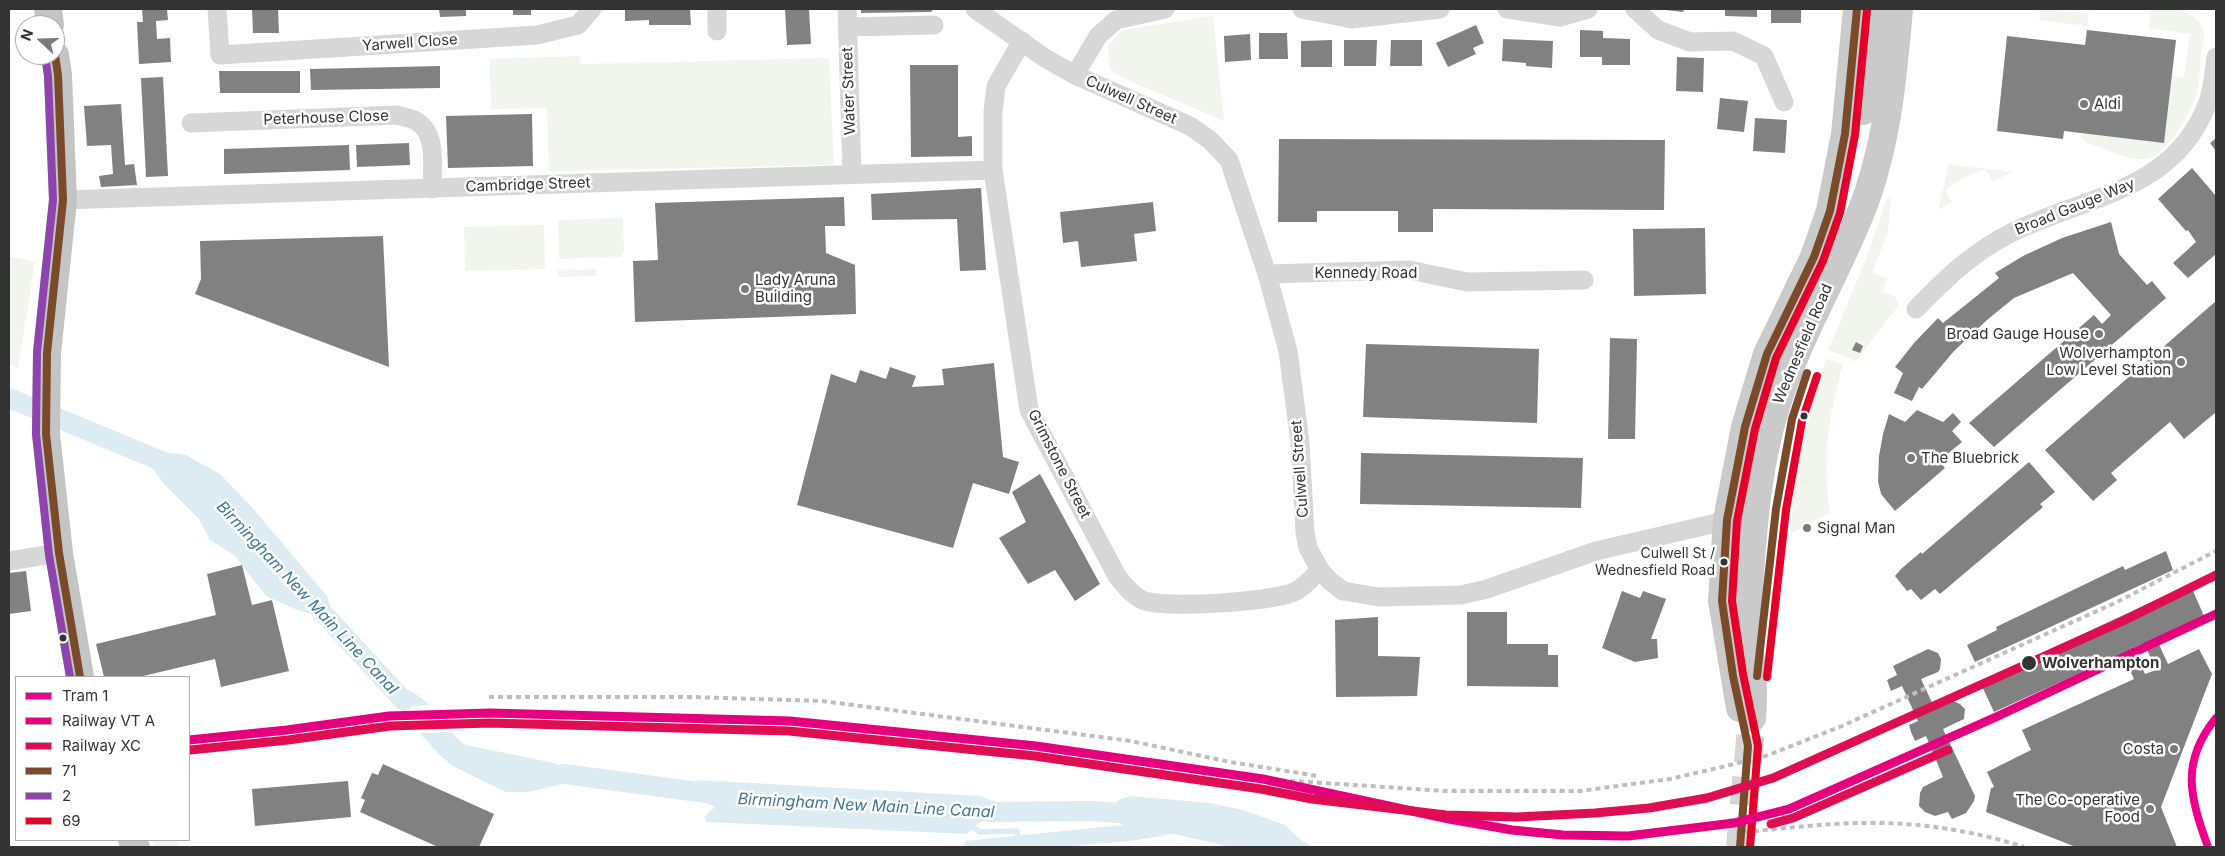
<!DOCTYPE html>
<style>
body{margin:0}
#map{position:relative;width:2225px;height:856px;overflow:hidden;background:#fff;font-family:Inter,sans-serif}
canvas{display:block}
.frame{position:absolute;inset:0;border:10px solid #333;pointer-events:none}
.legend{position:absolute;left:15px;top:676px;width:175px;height:165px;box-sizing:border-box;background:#fff;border:1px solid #adadad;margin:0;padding:6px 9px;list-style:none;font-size:15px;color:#333}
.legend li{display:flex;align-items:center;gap:10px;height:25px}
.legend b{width:25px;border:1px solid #adadad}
.north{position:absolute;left:15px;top:15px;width:50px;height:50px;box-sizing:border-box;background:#fff;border:1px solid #adadad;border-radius:50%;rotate:291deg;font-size:14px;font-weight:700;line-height:20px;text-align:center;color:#333}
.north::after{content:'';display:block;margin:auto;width:18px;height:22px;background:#7a7a7a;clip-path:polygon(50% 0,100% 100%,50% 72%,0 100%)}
</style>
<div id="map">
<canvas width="2225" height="856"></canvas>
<div class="frame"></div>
<ul class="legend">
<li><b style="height:6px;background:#ec008c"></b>Tram 1</li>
<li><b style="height:6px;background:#e5007d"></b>Railway VT A</li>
<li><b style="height:6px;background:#df0d52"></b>Railway XC</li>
<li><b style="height:6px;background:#7a4b2a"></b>71</li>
<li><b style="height:6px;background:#8e44ad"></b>2</li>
<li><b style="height:6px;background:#e4002b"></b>69</li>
</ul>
<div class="north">N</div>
</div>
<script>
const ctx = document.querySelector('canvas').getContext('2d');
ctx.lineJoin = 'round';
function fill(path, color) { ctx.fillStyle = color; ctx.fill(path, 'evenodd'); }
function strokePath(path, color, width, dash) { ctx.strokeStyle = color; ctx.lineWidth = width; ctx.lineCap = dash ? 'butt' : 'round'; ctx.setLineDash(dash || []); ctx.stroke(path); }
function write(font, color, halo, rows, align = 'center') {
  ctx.font = font + ' Inter,sans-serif'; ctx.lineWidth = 5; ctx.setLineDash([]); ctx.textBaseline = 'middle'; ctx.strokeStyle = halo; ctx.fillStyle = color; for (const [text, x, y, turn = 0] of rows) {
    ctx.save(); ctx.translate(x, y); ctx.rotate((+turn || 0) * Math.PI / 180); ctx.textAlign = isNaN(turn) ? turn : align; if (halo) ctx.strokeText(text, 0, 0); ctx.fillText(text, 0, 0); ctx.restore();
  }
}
fill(new Path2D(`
 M2041,9L2089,13L2087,26L2039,20Z
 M2151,9C2168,9 2189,6 2200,24C2206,34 2203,46 2201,57C2200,68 2200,81 2197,92C2192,110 2169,153 2149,158C2130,164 2105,147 2087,143L2082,139L2081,133L2164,142L2172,76L2184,78L2190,34L2149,28Z
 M1213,16L1224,121L1127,80L1110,70L1108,46L1122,30Z
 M580,56L582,64L829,58L834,165L549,171L547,108L491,109L490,59Z
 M1949,164L2013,172L1993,181L1985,169L1963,178L1945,190L1952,202L1938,210Z
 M1887,197L1891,199L1888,232L1872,273L1887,278L1883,292L1896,297L1899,305L1856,361L1828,350L1865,262Z
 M623,218L624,252L621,257L559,259L558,220Z
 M544,225L545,269L465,271L464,227Z
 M9,256L35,262L18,368L9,364Z
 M596,269V276L558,277V270Z
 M1826,359L1843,364C1828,418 1822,458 1830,513L1790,534L1796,470L1810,411Z
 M151,840H175L180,847H155Z`), '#f1f5ed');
fill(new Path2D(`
 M9,389L18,393L31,407L9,409Z
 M158,451L186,455L220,474L250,505L327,596L331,609V620L295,609L266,596L234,555L210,540L199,519L163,483L150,465L147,455Z
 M386,681C405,687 420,695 434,709C445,721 452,737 466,745L554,763L590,778L528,792H506L489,784L451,765L440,755L399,711Z
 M699,780L980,796L1016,810L980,822L967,834L707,822L704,817L715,807L679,789Z
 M1130,796L1210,803L1243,810L1285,825L1301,840L1312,847H1230L1174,834L1130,841L1061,847L964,846L965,841L1123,825L1102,812L1121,799Z`), '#ddebf3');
fill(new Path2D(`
 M432,705L456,732L416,733L394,707Z`), '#fff');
strokePath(new Path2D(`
 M968,823L980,832L1017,831L1019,840H1022`), '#ddebf3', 5.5);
strokePath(new Path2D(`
 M9,398L171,465
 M312,601L404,701
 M564,774L706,793
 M989,812L1093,811L1130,814`), '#ddebf3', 20);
fill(new Path2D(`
 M142,9H167L168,20L156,21L157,39L170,38L171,62L139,64L137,22H143Z
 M252,9H278L279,33H253Z
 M439,9H466V16L440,17Z
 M513,9H531V15H513Z
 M625,9H690L691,25H649V20L625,21Z
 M785,9H809L811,44L787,45Z
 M861,9H933L931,12L861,13Z
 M1657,9H1684L1683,12Z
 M1725,9H1757V17L1725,16Z
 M1771,9H1801V23H1771Z
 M1476,25L1484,43L1473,48L1476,54L1448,67L1436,43Z
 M1580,30L1603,31V38L1630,39V65H1602V57H1580Z
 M2087,30L2176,40L2164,143L2064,131L2063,139L1997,131L2007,36L2085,45Z
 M1259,33H1287L1288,59H1259Z
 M1250,34L1251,60L1225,62L1224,36Z
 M1503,39L1553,41L1552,68L1526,66V63L1502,61Z
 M1332,40V67H1301V41Z
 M1344,40H1377L1376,66H1344Z
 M1391,40H1422V66H1390Z
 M1677,57L1704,58L1703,92L1676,91Z
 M910,65H958V137L972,136V156L911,157Z
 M440,66V88L311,90L310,69Z
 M219,71H300V93H220Z
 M163,77L168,176L146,177L141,78Z
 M1720,98L1748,101L1744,132L1717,129Z
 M121,104L125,165L134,164L137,185L101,187L99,176L113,174L111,145L87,146L84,106Z
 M532,114L533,166L448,168L446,116Z
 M1755,118L1787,120L1785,153L1753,151Z
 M2216,138V151L2210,143Z
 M1279,139L1665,140L1664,210L1433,209V232H1398V211H1317V222H1278Z
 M409,143L410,165L357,167L356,145Z
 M349,145L350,170L224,174V149Z
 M2192,168L2216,196V254L2188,278L2173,263L2196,242L2188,230L2186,231L2158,199Z
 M981,188L986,270L960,271L957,219L872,220L871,194Z
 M844,197L845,226H825L826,253L855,265L856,314L635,322L633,261L658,260L655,203Z
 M1153,202L1156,231L1134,234L1137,261L1081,267L1078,241L1063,243L1060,212Z
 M2111,222L2119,254L2147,285L2152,281L2166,298L1994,447L1969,423L2094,315L2102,324L2111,315L2073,273L2014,298L1987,320L1954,351L1922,389L1919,387L1912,401L1894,393L1903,373L1895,367L1914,343L1938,318L1943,323L1999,278L1995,273L2023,256L2062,238Z
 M1705,228L1706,294L1634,296L1633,229Z
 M383,236L389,367L195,294L201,279L200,241Z
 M2216,301V412L2184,439L2170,422L2111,473L2117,480L2093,501L2045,450Z
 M1610,338L1637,339L1635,439H1608Z
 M1856,342L1863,346L1860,353L1852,350Z
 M1366,344L1539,349L1537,423L1363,417Z
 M994,363L1003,457L1019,462L1009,494L973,483L953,548L797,505L831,374L856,383L860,370L886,379L890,367L916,376L912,387L944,385L942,369Z
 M1917,410L1943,422L1953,413L1961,422L1952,431L1962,442L1939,461L1945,468L1895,511L1881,494L1878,481L1879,456L1883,434L1889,414L1905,422Z
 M1361,453L1583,458L1581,508L1360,504Z
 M2029,462L2055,492L2040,504L2043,507L1940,594L1935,589L1921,600L1911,589L1907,591L1895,576L1901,569L1921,552L1922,554Z
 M1040,474L1100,584L1075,601L1055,570L1028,584L999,538L1026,522L1012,492Z
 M2166,551L2173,570L1975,662L1967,645L1997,630L1996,627L2123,566L2125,570Z
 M242,565L252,605L272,600L289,671L221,687L215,659L139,677H104L96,644L216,615L207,574Z
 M26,571L31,611L9,614V573Z
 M2190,584L2204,616L2156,638L2168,664L2199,649L2212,674L2161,807L2177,847H2076L1986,812L1991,788L1994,787L1987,772L2031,750L2022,730L2134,679L2122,654L1994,712L1980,682ZM2144,643L2156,670L2145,674L2133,648Z
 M1622,591L1640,598L1643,591L1666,599L1651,639H1657L1658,658L1635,662L1602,648Z
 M1467,612H1507V644H1548V655H1558V687L1467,686Z
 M1378,617V656L1420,657L1417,696L1336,697L1335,620Z
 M1928,649L1938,653L1941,659L1940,669L1938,672L1921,679L1935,709L1953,701L1960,704L1965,709L1964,719L1943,729L1975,796L1974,801L1966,813L1952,819L1948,812L1935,816L1925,812L1919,806L1920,793L1923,787L1943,777L1926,736L1915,741L1911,732L1909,725L1918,721L1902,686L1891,691L1887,680L1897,675L1893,666Z
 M383,764L494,814L479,847H438L360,812L365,800L361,798L372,773L378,775Z
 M348,781L351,817L255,826L252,789Z`), '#818181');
strokePath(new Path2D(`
 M1740,847L1752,718`), '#d6d6d6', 28, [28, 14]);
strokePath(new Path2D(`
 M217,9L220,55L537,35L578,25L592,9
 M717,9V31
 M847,9L852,174
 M975,9L1045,58L1075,75L1190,126L1210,140L1229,160L1267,274L1288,351L1300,442L1305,532L1308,548L1320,570L1330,581L1343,591L1379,597L1461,595L1487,589L1596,551L1738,518
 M1302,9L1352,19L1440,9
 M1507,9L1560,17L1588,9
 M1635,9L1658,30L1690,42L1733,41L1764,56L1784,102
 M848,27L934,25
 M1022,41L996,86L993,111V170L1029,410L1117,576C1124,585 1132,595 1142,600C1164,609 1271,602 1294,592C1303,588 1313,577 1320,570
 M1075,75L1098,36L1116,20L1165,9
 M191,123L397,115C403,117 411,118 416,121C438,133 432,169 432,189
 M63,200L993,170
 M1267,274L1409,270L1467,282L1584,280
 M1916,309C1945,279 1974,251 2013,232C2089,195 2175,191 2208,102C2213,88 2214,72 2216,57
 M9,561L59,553`), '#d7d7d7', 19);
strokePath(new Path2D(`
 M1863,111L1871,72L1878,9
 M1740,708L1722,601L1727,520L1745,427L1767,354L1814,257L1830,211L1845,134L1857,9
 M1752,718C1756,681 1747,645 1748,608C1748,592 1750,576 1751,559C1755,509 1760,459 1775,410C1796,341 1834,279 1861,212C1887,147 1893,78 1899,9`), '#cacaca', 28);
strokePath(new Path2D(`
 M48,9L50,25
 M55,55L58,75L63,200L47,353L46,434L59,553L80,677
 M132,840L136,847`), '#c4c4c4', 28);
strokePath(new Path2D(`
 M489,697H692L822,701L1131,741L1230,762L1318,776
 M1263,779L1445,791H1580L1670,779L1726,766L1766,756L1842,726L2117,602L2216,551
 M1736,833C1779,829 1823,823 1866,823C1918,822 1975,831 2024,847`), '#bebebe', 4, [5, 4]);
strokePath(new Path2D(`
 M55,55L58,75L63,200L47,353L46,434L59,553L80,677
 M1757,676L1776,509L1792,419L1807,373
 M1740,847L1748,746L1733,676L1722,601L1727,520L1745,427L1767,354L1814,257L1830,211L1845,134L1857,9`), '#7a4b2a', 8);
strokePath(new Path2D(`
 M45,56L48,76L53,200L37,352L36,434L49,555L70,677`), '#8e44ad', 8);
strokePath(new Path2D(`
 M1767,677L1786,510L1802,421L1817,376
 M1750,847L1758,746L1743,674L1732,601L1737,521L1755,429L1776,358L1823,261L1840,213L1855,135L1867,10`), '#e4002b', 8);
strokePath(new Path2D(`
 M189,740L287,730L389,716L490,713L790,721L1036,746L1263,779L1449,819L1512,830L1563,835L1628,836L1734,823L1789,809L1996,717L2216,614`), '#e5007d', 9);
strokePath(new Path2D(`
 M190,750L288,740L390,726L490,723L789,731L1035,756L1261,789L1312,799L1446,815L1517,817L1595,813L1649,808L1707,798L1773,778L2125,620L2216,575
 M1771,824L1793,818L1948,750`), '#df0d52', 9);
strokePath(new Path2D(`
 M2208,847C2190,797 2180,762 2216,718`), '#ec008c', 8);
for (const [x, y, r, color] of [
 [2084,104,5,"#7a7a7a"],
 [745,289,5,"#7a7a7a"],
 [2099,334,5,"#7a7a7a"],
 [2181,362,5,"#7a7a7a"],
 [1804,416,4.5,"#333"],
 [1911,458,5,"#7a7a7a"],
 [1807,528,5,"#7a7a7a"],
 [1724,562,4.5,"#333"],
 [63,638,4.5,"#333"],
 [2029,663,8,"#333"],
 [2174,749,5,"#7a7a7a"],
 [2150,809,5,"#7a7a7a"]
]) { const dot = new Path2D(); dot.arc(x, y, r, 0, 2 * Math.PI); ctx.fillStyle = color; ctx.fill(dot); strokePath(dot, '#fff', 2); }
write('14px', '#333', '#fff', [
 ["Culwell St /",1715,554],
 ["Wednesfield Road",1715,571]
], 'right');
write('15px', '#333', '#fff', [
 ["Yarwell Close",410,43,-4],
 ["Water Street",849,91,-92],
 ["Culwell Street",1131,100,24],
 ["Peterhouse Close",326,118,-2],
 ["Cambridge Street",528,185,-2],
 ["Broad Gauge Way",2075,207,-22],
 ["Kennedy Road",1366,273],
 ["Wednesfield Road",1803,344,-67],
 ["Grimstone Street",1059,464,63],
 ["Culwell Street",1300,469,-94]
]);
write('15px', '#333', '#fff', [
 ["Aldi",2094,104],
 ["Lady Aruna",755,280],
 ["Building",755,297],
 ["Broad Gauge House",2089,334,"right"],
 ["Wolverhampton",2171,353,"right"],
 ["Low Level Station",2171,370,"right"],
 ["The Bluebrick",1921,458],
 ["Signal Man",1817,528],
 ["Costa",2164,749,"right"],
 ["The Co-operative",2140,800,"right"],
 ["Food",2140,817,"right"]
], 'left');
write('bold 15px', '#333', '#fff', [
 ["Wolverhampton",2042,663]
], 'left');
write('italic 16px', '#3f7597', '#fff', [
 ["Birmingham New Main Line Canal",307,598,47],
 ["Birmingham New Main Line Canal",866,806,3]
]);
</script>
